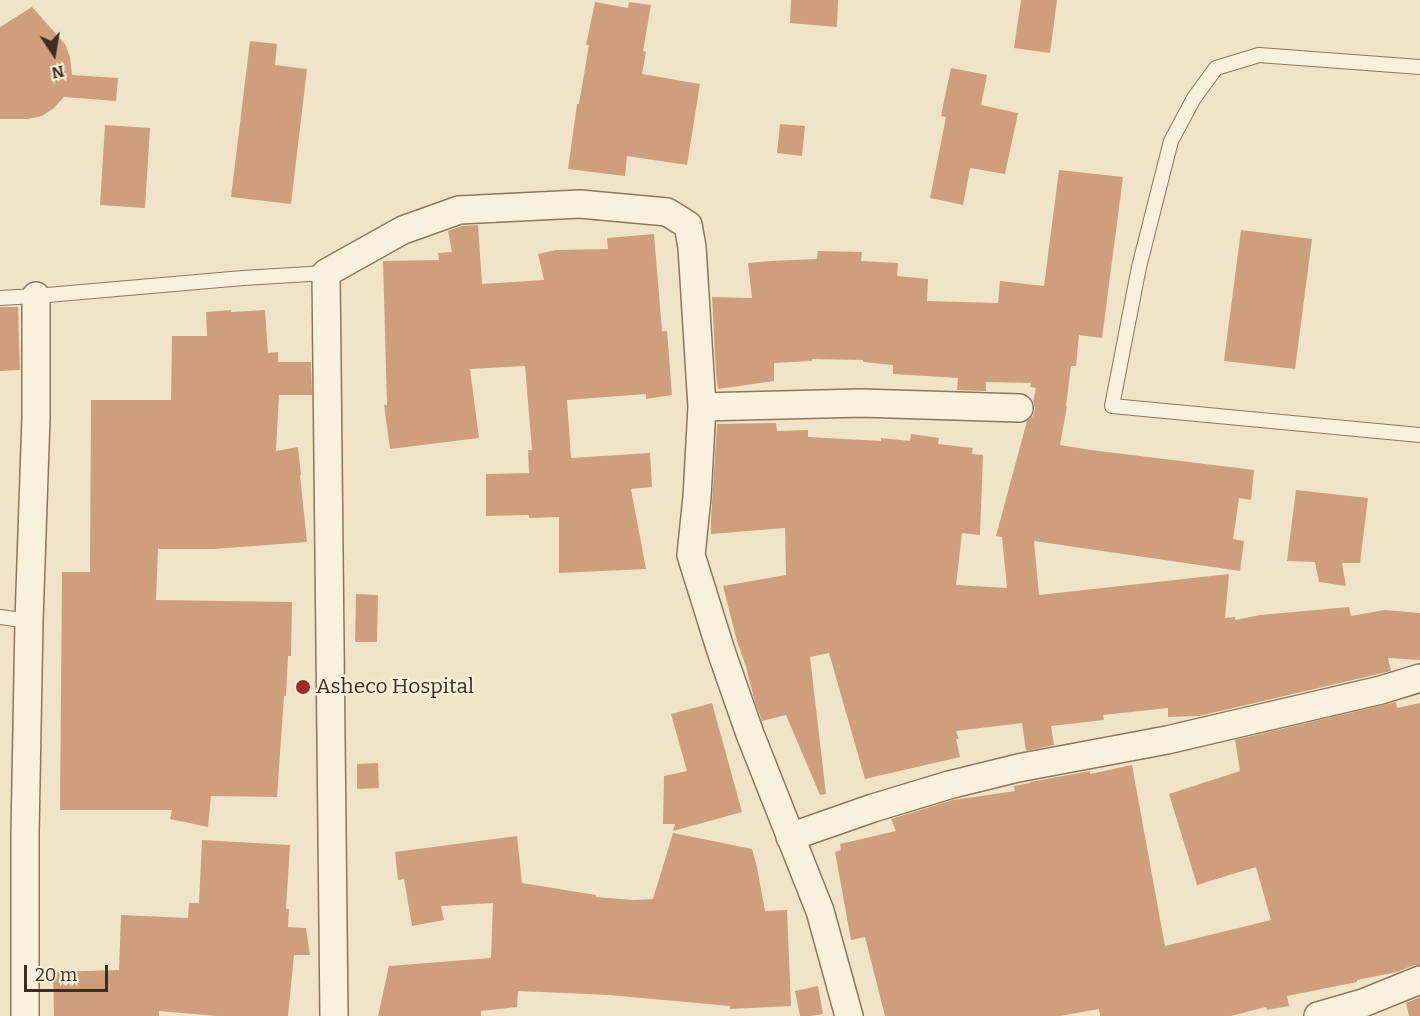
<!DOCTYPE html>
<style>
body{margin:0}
#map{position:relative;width:1420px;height:1016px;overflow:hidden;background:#f0e4c8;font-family:Bitter,serif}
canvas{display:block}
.north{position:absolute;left:24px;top:24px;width:60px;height:60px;-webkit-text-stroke:4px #f7eed8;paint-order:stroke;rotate:168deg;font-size:16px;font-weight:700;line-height:24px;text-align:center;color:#3d2e20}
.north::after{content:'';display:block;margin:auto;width:21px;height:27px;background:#3d2e20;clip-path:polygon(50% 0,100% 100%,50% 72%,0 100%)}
.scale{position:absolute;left:24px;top:965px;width:84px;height:27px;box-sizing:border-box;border:3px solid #3d2e20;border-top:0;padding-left:8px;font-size:18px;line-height:21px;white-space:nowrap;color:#3d2e20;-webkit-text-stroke:4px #f7eed8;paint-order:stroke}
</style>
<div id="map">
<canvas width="1420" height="1016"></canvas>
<div class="north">N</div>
<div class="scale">20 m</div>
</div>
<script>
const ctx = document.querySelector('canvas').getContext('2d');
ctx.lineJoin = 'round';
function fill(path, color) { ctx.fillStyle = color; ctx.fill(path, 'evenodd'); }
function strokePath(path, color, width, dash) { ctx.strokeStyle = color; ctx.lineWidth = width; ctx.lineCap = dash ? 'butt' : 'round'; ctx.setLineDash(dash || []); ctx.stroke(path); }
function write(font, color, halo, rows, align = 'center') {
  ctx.font = font + ' Bitter,serif'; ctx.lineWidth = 5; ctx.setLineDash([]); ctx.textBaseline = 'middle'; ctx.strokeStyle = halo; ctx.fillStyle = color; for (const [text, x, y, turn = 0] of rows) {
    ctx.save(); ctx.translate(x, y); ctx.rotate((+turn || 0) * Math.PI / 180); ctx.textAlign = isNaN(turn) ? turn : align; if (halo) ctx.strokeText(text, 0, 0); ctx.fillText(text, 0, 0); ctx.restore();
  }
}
fill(new Path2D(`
 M791,0H838L837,27L790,23Z
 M1021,0H1057L1050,53L1014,48Z
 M595,2L628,8L629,2L651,5L643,51L646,52L642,74L700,84L687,165L627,156L625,176L568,169L577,104H579L589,45H586Z
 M32,7L65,44L70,57L72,75L118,78L116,101L64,97L54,108L42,116L28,119H0V27Z
 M250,41L277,44L275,65L307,69L291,204L231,197Z
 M951,68L987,75L981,105L1018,113L1005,174L970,168L963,205L930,198L946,117L941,116Z
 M780,124L805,126L802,156L777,153Z
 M105,125L150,128L145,208L100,205Z
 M1059,170L1123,177L1102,338L1079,335L1076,366H1071L1066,406H1067L1060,445L1091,450L1254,470L1251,500L1239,498L1233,539L1244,541L1240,571L1034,541L1039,595L1229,574L1225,618L1235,617V620L1260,615L1349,607L1351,616L1384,610L1420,613V660L1388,658L1391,671L1199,716L1168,717V708L1103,715L1104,720L1051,726L1054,745L1026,751L1022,723L956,731L959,739H956L960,757L865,779L829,653L810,657L826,794L820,795L786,715L762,721L755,702L746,667L737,641L723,586L786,575L785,528L711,534V519L717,424L776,423L777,431L808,430V437L881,441V438L910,441L911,434L939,438L938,444L973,448L972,454L983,455L980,535L962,533L956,585L1007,588L1002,537L996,536L1027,421L1033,416L1035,409L1033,401L1036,388L1030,387L1031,383L986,382V391L957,390L958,378L893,374V365L863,362V360L812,359V361L774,363V381L718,389L716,374L712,297L752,298L748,263L770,261L817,259L818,251L862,252L861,261L898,263L897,276L928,279L927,301L998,303L1000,281L1044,286Z
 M478,225L482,284L544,280L538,254L556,250L608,249L607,238L654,234L662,331H667L672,395L646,399V394L567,400L571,458L650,453L652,487L631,489L646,569L559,573V517L529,518V515L486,516V474L529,473L528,450H532L525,366L470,369L479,438L390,449L384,405H387L383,261L439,260L438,253L452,252L448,231L462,226Z
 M1241,230L1312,239L1295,369L1224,361Z
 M0,307H18L20,370L0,371Z
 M231,310V312L265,310L268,353L278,352V362H311L312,395H279L276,451L298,447L301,475H300L307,542L214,549H158L156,600L292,602L291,656H288L286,696H284L277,797L211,796L208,827L170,819L172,810H60L62,572H90L91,400H171L172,336H207L206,312Z
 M1296,490L1368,498L1360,563H1342L1346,586L1319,582L1315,562L1287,561Z
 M356,594L378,595L377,642H355Z
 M1396,702L1397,708L1420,703V965H1414L1397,972L1357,980V982L1287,996L1289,1006L1267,1010L1266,1007L1231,1016H1100L1099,1009L1060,1016H885L865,937L851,940L835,852L841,850L840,844L896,831L891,819L953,800L1015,791L1014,786L1030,783V782L1090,771V774L1132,765L1165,946L1271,920L1256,867L1197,885L1169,794L1240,771L1235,740Z
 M712,703L742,812L673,831L675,824H663L664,776L687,771L671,714Z
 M378,763L379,788L357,789V764Z
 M673,833L752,849L757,867L765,911L787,910L791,1006L730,1009V1006L609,995L518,991L517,1007L481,1011V1016H378L389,966L491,958L493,903L441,906L444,920L412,926L404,879L398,880L395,852L517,836L522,883L596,895V897L633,900L653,899Z
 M202,840L290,845L286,909H289L288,927L306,928L310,955H294L288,1016H217L159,1011V1016H54L53,972L119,970L121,915L188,918L189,903H199Z
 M818,986L823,1014L810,1016H800L795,991Z
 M1420,997V1016H1409L1406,1003Z`), '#cf9f7d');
const lane = new Path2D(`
 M1420,67L1259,55L1216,68L1194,98L1171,141L1139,267L1112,406L1420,435
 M0,298L36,296L243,278L326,273
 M0,617L29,621`);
const street = new Path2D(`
 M702,407L861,403L1019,408
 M790,837L873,808L949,785L1018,768L1167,740L1381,690L1420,678
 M25,1016V834L29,621L36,417V296
 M334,1016L326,273L403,230L459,210L580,204L667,212L688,225L692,247L702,407L697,497L691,555L721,651L750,734L820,911L849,1016
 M1318,1016L1363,1003L1420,980`);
strokePath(lane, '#8d765c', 16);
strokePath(street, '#8d765c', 30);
strokePath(lane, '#faf1dc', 14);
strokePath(street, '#faf1dc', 27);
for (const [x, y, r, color] of [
 [303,687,8,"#9e2a2b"]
]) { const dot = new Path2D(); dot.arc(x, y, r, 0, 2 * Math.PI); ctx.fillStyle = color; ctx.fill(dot); strokePath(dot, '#f7eed8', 2); }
write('21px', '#3d2e20', '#f7eed8', [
 ["Asheco Hospital",316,687]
], 'left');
</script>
